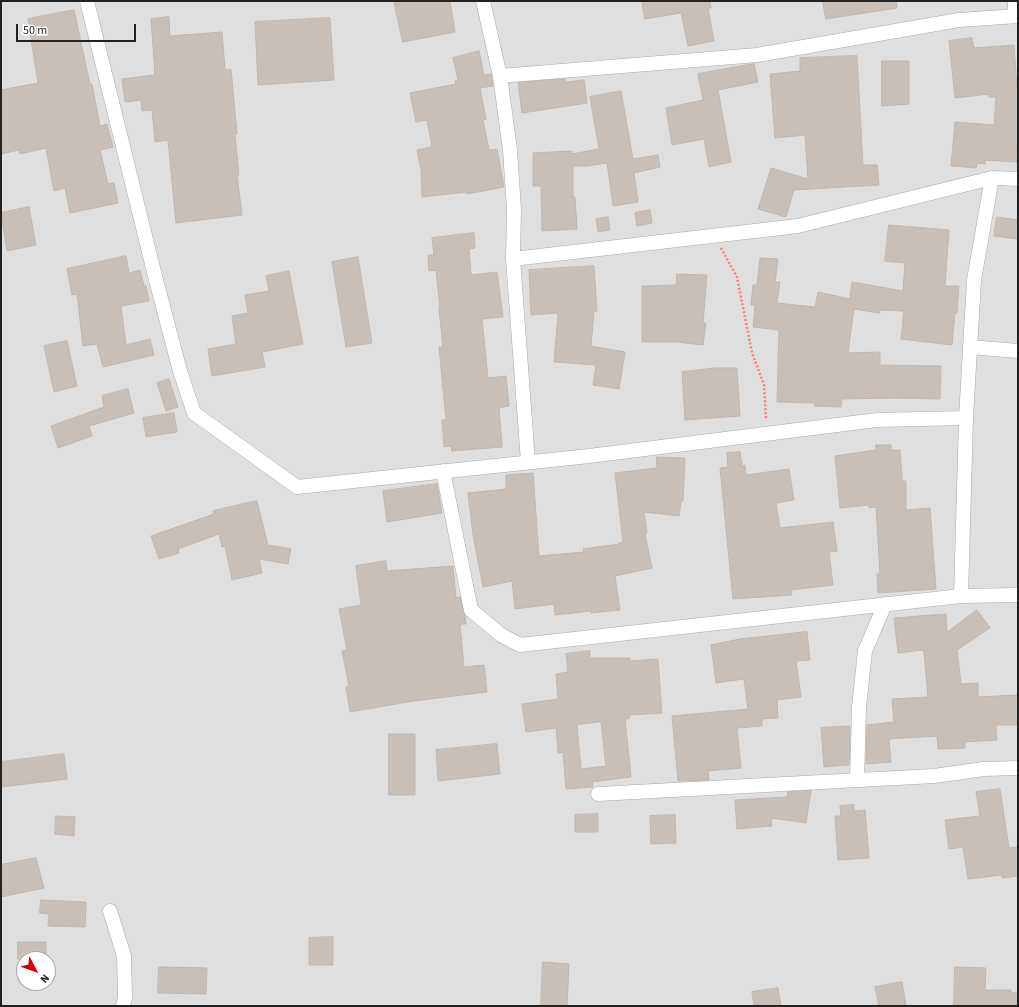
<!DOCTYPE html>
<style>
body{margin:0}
#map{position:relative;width:1019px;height:1007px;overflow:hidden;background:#f2efe9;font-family:"Source Sans 3",sans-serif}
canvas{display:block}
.frame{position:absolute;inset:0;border:2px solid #222;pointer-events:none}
.north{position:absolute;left:16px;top:951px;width:40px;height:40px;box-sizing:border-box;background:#fff;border:1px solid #a7a7a7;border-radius:50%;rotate:131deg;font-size:11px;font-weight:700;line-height:16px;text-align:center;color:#222}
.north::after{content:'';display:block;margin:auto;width:14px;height:18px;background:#d40000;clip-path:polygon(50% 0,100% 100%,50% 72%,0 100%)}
.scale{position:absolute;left:16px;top:24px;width:120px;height:18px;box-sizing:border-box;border:2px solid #222;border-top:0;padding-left:5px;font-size:12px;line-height:14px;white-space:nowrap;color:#222;-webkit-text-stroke:3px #fff;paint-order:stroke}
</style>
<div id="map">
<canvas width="1019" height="1007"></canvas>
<div class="frame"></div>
<div class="north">N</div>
<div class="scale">50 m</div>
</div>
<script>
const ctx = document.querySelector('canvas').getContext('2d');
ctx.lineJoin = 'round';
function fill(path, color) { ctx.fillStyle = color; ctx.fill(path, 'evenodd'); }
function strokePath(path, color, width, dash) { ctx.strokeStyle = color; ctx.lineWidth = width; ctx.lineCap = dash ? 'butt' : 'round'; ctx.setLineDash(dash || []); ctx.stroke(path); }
fill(new Path2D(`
 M1,1H1018V1006H1ZM24,959H48V983H24Z`), '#e0dfdf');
const building = new Path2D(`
 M394,1H450L455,32L403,42Z
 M642,1H710L711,8H708L714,41L688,46L681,13L645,19Z
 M823,1H896L897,8L826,19Z
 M74,10L90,84H92L100,126L107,124L113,147L100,150L108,184L114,183L118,203L70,213L65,188L54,191L46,148L20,154L19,150L1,154V90L38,83L28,19Z
 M169,17L170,36L222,32L225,70L231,69L237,134L235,135L239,175H237L242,215L176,223L168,140L155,142L152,110L142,111L141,100L125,102L122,79L155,75L151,19Z
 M330,18L334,80L258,85L255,22Z
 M972,38L974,48L1014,45L1018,101L1017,162L985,160V164L977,163L976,168L951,166L955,122L994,125L996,97H989V94L955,98L949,41Z
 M479,51L484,75L491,74L493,86L480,88L486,119L483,120L489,150L497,149L504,187L467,194V192L422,197L421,169L417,150L432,147L427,120L416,122L410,93L456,84L455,81L458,80L453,58Z
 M857,56L863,165H877L879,185L794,190L786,217L758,209L771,168L808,179L805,135L775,138L770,74L800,71V58Z
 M882,61H909V104L882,106Z
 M754,64L758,82L718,90L731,162L709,167L704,139L672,145L666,108L703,100L698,74Z
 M565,79L566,82L584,80L587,103L522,113L518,83Z
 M621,91L633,159L658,155L660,167L634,173L638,202L613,206L607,163L586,166H573V197H575L577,229L542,231L541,186H533V153L572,151V154L599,149L590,97Z
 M29,207L36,245L7,251L1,213Z
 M650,210L652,223L637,226L635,213Z
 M608,217L610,230L598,232L596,219Z
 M997,217L1018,220V239L994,236Z
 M889,225L949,230L945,286H959L957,313H955L952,345L901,339L904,311L880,310V313L854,309L848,353L880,352V365L941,366L940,399L895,398L842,399L841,407L814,406L815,403L777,402L779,330L753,327L755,305H751L753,285H757L760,258L778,259L775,282H780L777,303L815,307L818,292L850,299L852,282L903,291L905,263L885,261Z
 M474,233L475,248L469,249L471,275L497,272L503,317L482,319L488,378L506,376L509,406L499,408L502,447L452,451L451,446L444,447L442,420H446L439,347H443L439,309H440L436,270L429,271L428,255H434L432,238Z
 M126,256L129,273L140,270L144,286H146L149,301L121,306L126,345L150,339L154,355L103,367L97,344L83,346L77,294L72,295L67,269Z
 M358,257L372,343L346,347L332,262Z
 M594,266L597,311H594L591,346L625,352L619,389L593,385L596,365L554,362L558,313L531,315L529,270Z
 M289,271L303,344L262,352L265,367L212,376L208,349L236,344L232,316L248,313L245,295L269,291L266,276Z
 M677,274L707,275L703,323H706L703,345L677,342H642V286L676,285Z
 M67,341L77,386L54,392L44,346Z
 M715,368H737L740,416L685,420L682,372Z
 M169,379L178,407L166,411L157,383Z
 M128,389L134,413L89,426L92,436L58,448L51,426L104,407L102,396Z
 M174,413L177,432L146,437L143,418Z
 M876,445H891V450H900L902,481H906V510L930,508L936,589L878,593L877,574H880L876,507L869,508V505L840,508L835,456L876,450Z
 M740,452L742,466L745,465L746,475L789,469L794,500L776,503L780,528L833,522L837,551L829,552L833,585L791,590L792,595L733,599L720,468L728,467L727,453Z
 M657,457L685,458L683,501H681L679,516L644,512L647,533L645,534L652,568L615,576L620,610L591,613V611L555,615L554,604L515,609L512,581L483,587L473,535L468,493L506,489V475L533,473L539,556L584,552L583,549L619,544V543L623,542L615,473L656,468Z
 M437,484L442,513L387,522L383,491Z
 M257,501L268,545L291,549L288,564L259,559L262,573L232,580L225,546L222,547L219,534L178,549L179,553L159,559L151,536L214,514L213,511Z
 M386,561L387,571L453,566L456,598L460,597L465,616L466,624H460L464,667L484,665L487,692L413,701L350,712L346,687L349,686L342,651L347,650L339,609L361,605L356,566Z
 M977,610L990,628L957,650L961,684L978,683V697L1018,695V725H996L997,740L965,742V748L938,749L937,736L889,739L891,762L866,764L867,725L894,722L892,699L928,697L924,652L922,650L898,653L894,618L946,614L947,632Z
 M807,632L810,660L796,661L801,697L777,700L778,718L762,719V726L737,728L741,768L708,771L709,780L678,781L672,716L748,709L744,679L716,683L711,645L740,639Z
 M590,651V658H630V661L658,659L662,713L630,715L629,719H625L631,777L592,782L593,787L566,789L563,752L558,753L556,728L526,732L522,704L558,699L556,674L568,672L566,654ZM601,722L606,766L581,769L577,725Z
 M847,726H850L849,765L824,767L821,728Z
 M389,734H415V795H389Z
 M497,744L500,774L438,781L436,750Z
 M64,754L67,779L1,787V762Z
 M1000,789L1009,848L1018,847V876L1002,878V875L968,879L963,847L949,849L945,820L980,816L976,792Z
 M811,791L806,823L771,818L772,826L737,829L735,800L787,797L788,792Z
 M854,805V811L865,810L869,858L838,860L835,816H841L840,806Z
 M598,814V832H575V815Z
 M675,815L676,843L651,844L650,816Z
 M56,816L75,817L74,836L55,834Z
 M36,858L44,888L1,897V865Z
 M41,900L86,902L85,927L48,926L49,914L40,913Z
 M333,937V965H309V938Z
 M18,942H46V959H18Z
 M543,962L569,964L567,1006H541Z
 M159,967L207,968L206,994L158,993Z
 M955,967L986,968L985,990H1011V993H1018V1006H954Z
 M902,982L906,1006H879L875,987Z
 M778,988L781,1006H754L752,992Z`);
fill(building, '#c7bfb8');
strokePath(building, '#c4b6ab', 1);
const street = new Path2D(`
 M87,1L155,276L180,371L194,413L297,487L589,456L877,420L966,418
 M483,1L500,76L510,150L514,209L513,259L528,462
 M1015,16V1
 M500,76L757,55L959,20L1018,16
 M513,259L798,226L992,178L1018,179
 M970,347L1018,351
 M443,471L471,610L501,635L520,645L961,596L1018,595
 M961,596L966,418L974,280L992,178
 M857,780L859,707L865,651L885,604
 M598,794L934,776L984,769L1018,768
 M110,911L124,956L125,997L123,1006`);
strokePath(street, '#a9a9a9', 15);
strokePath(new Path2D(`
 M721,248L737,277L752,353L764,385L766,419`), '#fa8072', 2.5, [2, 2]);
strokePath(street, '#fff', 14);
</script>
